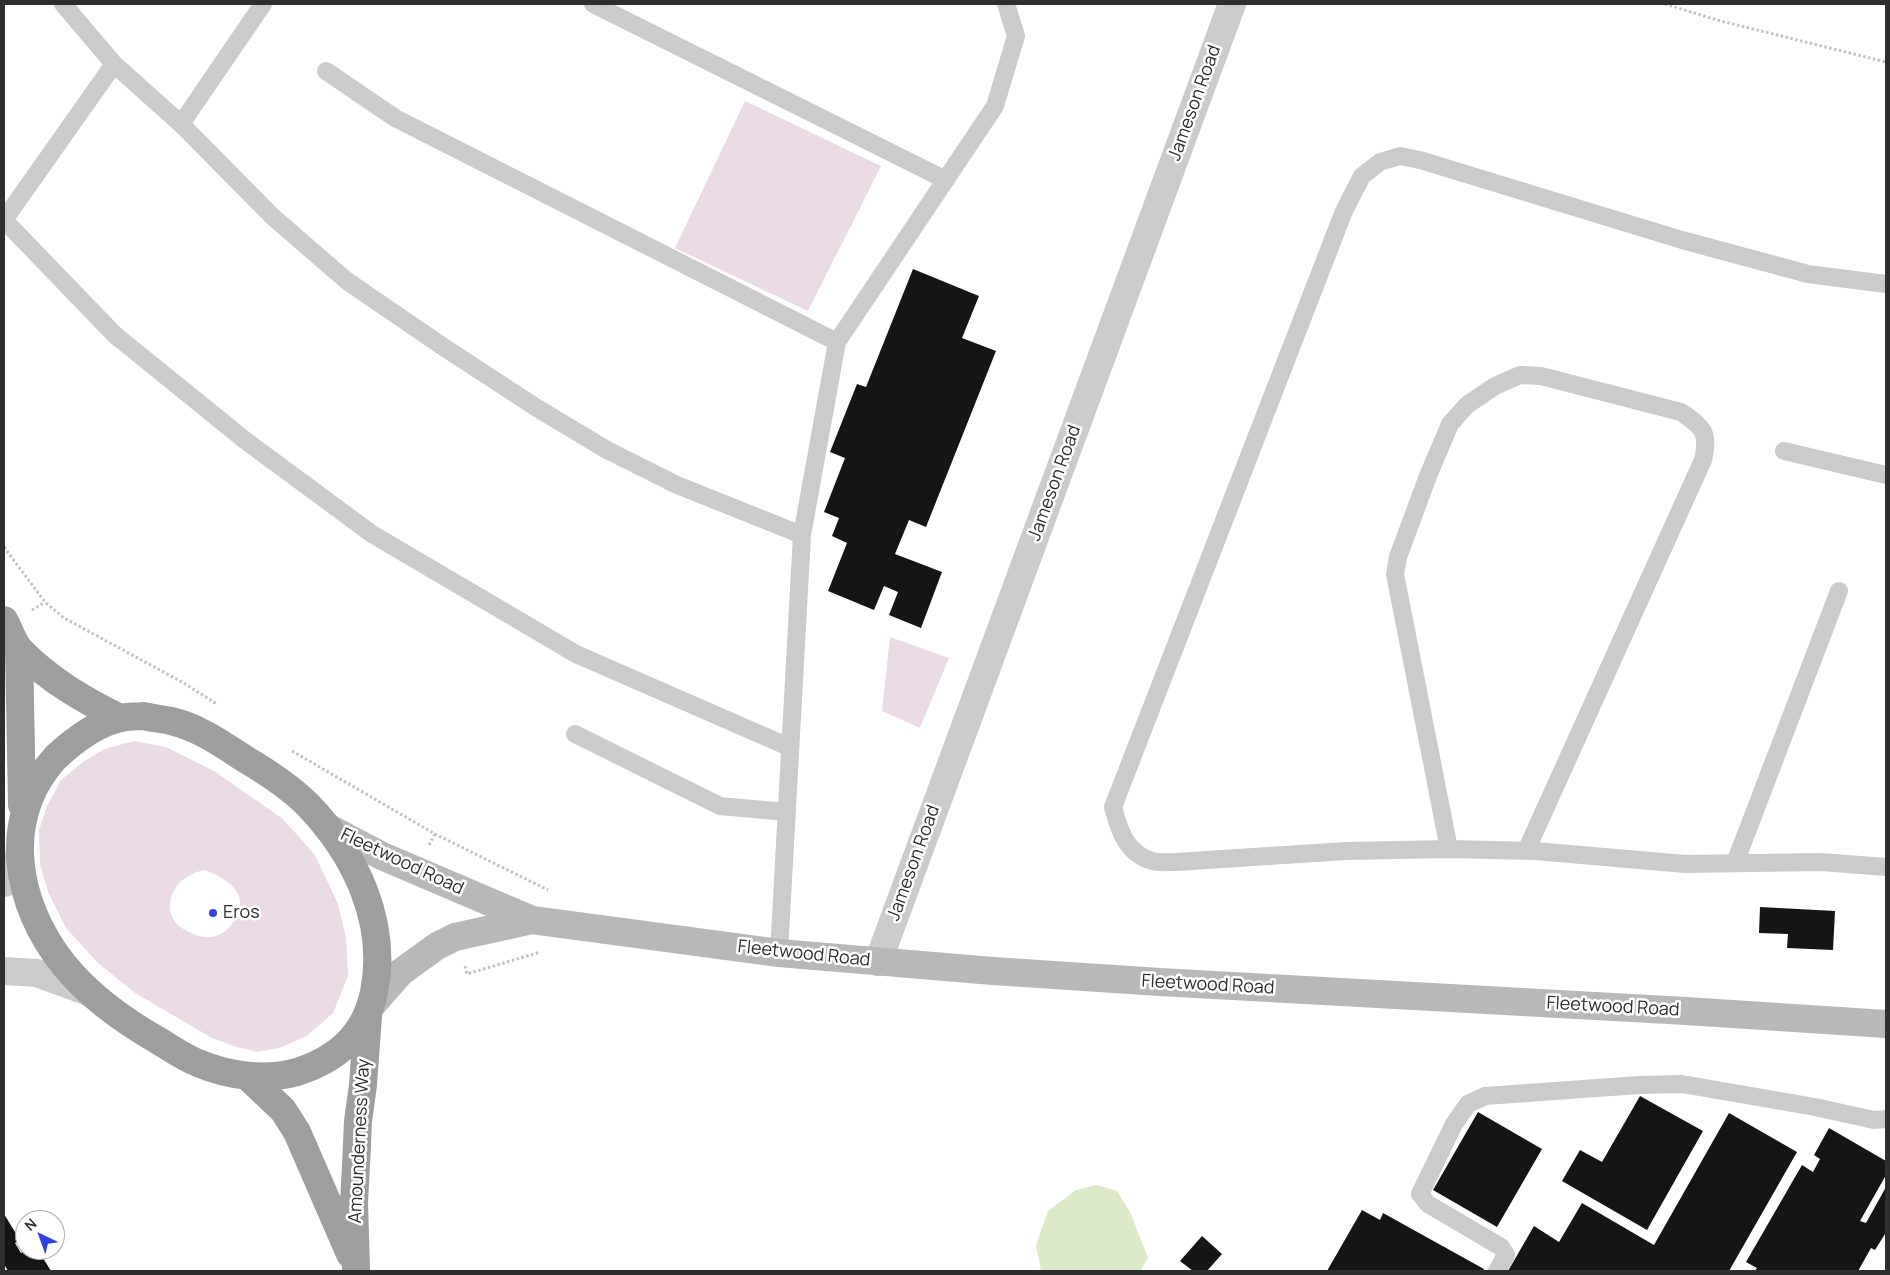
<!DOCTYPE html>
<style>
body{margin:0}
#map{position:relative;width:1890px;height:1275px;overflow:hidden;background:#fff;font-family:Manrope,sans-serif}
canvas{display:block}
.frame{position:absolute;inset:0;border:5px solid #2e2e2e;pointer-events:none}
.north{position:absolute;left:15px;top:1210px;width:50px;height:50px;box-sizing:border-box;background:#fff;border:1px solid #ababab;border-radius:50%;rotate:318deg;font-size:14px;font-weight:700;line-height:20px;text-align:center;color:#2e2e2e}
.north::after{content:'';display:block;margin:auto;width:18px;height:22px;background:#3442e1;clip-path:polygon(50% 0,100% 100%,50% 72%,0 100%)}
</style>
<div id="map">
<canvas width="1890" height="1275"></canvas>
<div class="frame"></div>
<div class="north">N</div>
</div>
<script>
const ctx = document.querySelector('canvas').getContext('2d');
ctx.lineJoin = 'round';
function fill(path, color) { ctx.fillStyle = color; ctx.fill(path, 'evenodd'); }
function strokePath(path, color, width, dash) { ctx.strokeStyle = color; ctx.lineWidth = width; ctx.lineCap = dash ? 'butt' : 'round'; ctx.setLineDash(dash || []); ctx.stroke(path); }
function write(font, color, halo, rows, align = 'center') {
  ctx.font = font + ' Manrope,sans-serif'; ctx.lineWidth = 5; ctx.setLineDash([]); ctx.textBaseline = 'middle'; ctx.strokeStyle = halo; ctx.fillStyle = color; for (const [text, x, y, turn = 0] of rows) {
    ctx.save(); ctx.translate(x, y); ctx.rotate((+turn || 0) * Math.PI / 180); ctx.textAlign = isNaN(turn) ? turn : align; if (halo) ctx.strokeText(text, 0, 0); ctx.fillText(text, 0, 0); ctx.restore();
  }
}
fill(new Path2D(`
 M745,101L881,166L808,311L675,248Z
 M890,637L949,658L920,728L882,711Z
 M134,741L166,747L214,771L283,819L315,855L338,904L346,938L348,976L333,1013L307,1036L279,1048L257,1052L237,1047L212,1038L135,993L98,963L66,928L48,892L40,864L39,830L47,806L61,780L83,762L104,749ZM205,870C232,880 253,898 231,925C220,940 202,940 187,931C183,929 178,926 175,922C160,897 181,874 205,870Z`), '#ebdbe4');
fill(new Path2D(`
 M1097,1185L1117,1191L1130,1212L1148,1258L1140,1271H1041L1036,1245L1048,1211L1076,1190Z`), '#ddeac8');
fill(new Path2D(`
 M913,269L979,296L962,338L996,351L926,527L909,520L895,554L942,572L921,628L889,615L898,592L884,586L874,610L828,591L847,543L832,536L839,518L824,512L845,458L830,452L857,384L866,387Z
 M1760,907L1835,911L1833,950L1787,948L1788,934L1759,933Z
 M1640,1096L1703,1131L1647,1230L1562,1181L1580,1150L1602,1162Z
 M1478,1112L1542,1149L1497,1227L1433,1190Z
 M1729,1113L1797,1152L1729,1271H1508L1534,1226L1559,1242L1582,1203L1654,1245Z
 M1829,1128L1886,1161V1175L1860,1221L1866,1223L1886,1187V1235L1885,1234L1875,1250L1871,1248L1858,1271H1755L1757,1268L1746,1262L1802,1165L1813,1172L1820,1159L1814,1155Z
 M1362,1210L1380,1220L1383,1213L1484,1269L1483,1271H1327Z
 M4,1214L20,1240L15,1243L21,1253L26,1250H38L51,1271H8L5,1266L4,1267Z
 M1202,1236L1222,1254L1207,1271H1193L1180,1261Z`), '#151515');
strokePath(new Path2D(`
 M1665,4L1717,20L1886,62
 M4,547L45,602L64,618L182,682L217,704
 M32,610L45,602
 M292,751L435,834L548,890
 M429,845L435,834
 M465,966L467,974L537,953L539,951`), '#c2c2c2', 3, [2.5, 2.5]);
strokePath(new Path2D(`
 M63,4L114,64L181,124L273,217L347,281L442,346L537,408L607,450L677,485L802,535
 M593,4L946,180
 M114,64L4,220L115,335L246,441L372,534L576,654L789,747
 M326,71L395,118L837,342
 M181,124L263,4
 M1886,284L1808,274L1682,240L1420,160L1400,156L1380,162L1362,176L1344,211L1113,807C1119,830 1126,853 1152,861C1159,863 1168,862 1176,862L1346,851L1449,849L1535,851L1685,864L1821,862L1886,867
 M1784,451L1886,475
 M575,734L720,806L787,812
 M1449,849L1395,574L1398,557L1428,476L1450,424L1467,405L1495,386L1520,375L1541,376L1681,412C1704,428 1709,432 1703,460L1526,851
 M1735,863L1839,591
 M779,953L802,535L837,342L995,106L1016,36L1006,4
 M1497,1271L1506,1255L1501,1247L1428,1204L1420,1194L1454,1124L1468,1104L1485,1096L1639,1085L1682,1084L1815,1107L1874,1120L1886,1119`), '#cbcbcb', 18);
strokePath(new Path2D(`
 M878,962L1232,4`), '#cbcbcb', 28);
strokePath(new Path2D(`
 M4,883L17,860
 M4,971L37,973L89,992`), '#cbcbcb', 28);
strokePath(new Path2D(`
 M327,827L382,856L532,920L779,953L993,971L1160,982L1686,1011L1886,1024
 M370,1007L401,972L437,946L455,937L532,920`), '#b8b8b8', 28);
strokePath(new Path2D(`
 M4,620C10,630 13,643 21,651C49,680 84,700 120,718
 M19,649L22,805
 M143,716C152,718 162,719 171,721C198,727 222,744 245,759C267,772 290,787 308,805C356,855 388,923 374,992C365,1035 338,1059 297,1072C265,1081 229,1076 198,1063C185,1058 172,1049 159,1041C124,1021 90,997 64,965C15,904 0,819 55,758C73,741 96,723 121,718C128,716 136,717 143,716Z
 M248,1077L283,1110L297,1132L350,1254
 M356,1269L354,1202L356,1166L358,1121L363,1085L368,1016`), '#9e9e9e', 28);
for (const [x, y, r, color] of [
 [213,913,5,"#3442e1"]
]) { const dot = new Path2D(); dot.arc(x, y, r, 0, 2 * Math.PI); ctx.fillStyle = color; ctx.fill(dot); strokePath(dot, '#fff', 2); }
write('18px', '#2e2e2e', '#fff', [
 ["Jameson Road",1195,103,-70],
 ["Jameson Road",1055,483,-70],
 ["Fleetwood Road",402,862,25],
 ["Jameson Road",914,863,-70],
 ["Fleetwood Road",804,954,6],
 ["Fleetwood Road",1208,985,3],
 ["Fleetwood Road",1613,1007,3],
 ["Amounderness Way",360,1141,-87]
]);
write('18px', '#2e2e2e', '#fff', [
 ["Eros",223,913]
], 'left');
</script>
